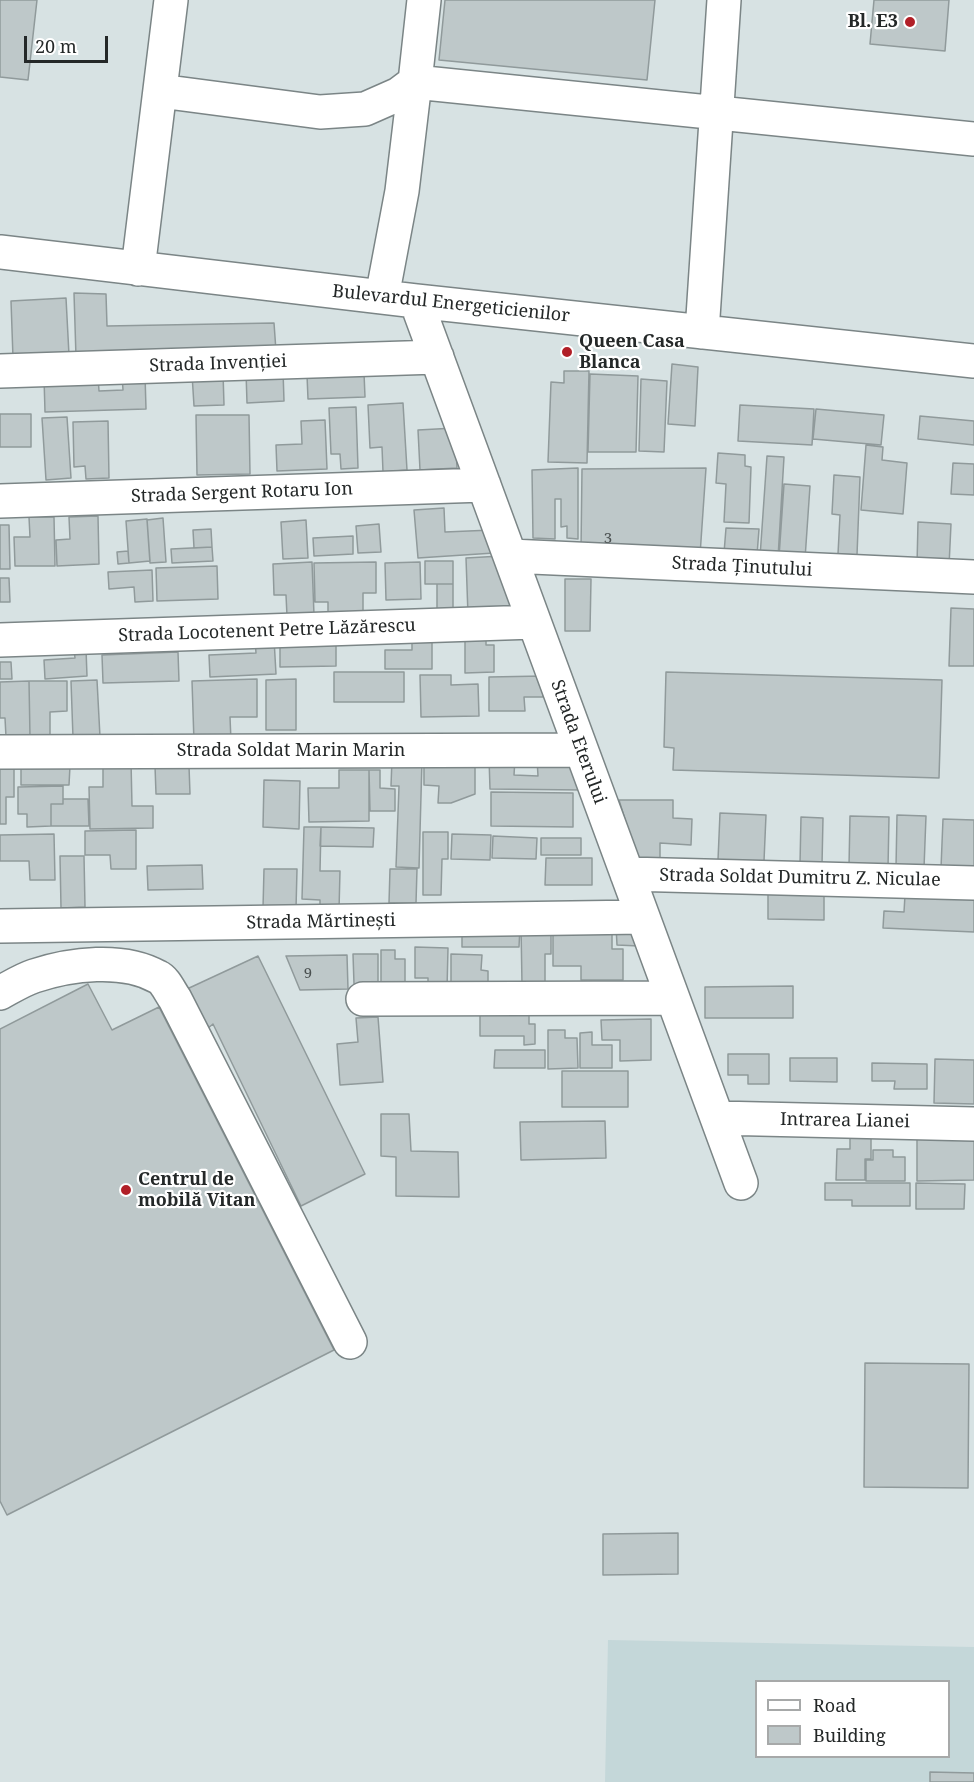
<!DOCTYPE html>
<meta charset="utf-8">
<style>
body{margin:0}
#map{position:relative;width:974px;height:1782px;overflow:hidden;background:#d7e2e3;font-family:"Noto Serif",serif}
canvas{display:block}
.legend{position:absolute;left:755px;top:1680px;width:195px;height:78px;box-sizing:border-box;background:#fff;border:2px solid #a7a9a9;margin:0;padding:8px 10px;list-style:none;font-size:18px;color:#242828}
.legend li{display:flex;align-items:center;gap:12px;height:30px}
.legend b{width:30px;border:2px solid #a7a9a9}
.scale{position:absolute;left:24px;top:36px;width:84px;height:27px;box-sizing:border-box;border:3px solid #242828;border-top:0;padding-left:8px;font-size:18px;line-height:21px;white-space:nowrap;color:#242828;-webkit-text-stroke:4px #fff;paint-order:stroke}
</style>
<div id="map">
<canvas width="974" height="1782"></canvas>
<ul class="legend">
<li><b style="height:8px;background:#fff"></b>Road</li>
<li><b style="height:16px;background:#bec8c9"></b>Building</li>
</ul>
<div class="scale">20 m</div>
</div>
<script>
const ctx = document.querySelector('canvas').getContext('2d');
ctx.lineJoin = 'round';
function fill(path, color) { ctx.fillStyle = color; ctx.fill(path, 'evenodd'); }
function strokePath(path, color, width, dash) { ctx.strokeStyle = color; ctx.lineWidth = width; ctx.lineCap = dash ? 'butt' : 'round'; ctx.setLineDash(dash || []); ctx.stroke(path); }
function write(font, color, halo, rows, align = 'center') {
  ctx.font = font + ' "Noto Serif",serif'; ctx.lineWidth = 4.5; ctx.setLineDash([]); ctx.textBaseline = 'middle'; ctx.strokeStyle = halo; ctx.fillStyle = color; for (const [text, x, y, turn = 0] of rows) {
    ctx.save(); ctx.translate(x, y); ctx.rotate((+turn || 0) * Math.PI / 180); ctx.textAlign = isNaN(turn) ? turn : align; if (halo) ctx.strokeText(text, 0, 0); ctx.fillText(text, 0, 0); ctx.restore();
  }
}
fill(new Path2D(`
 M608,1640L974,1647V1782H605ZM756,1682H948V1756H756Z`), '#c4d7d9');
const building = new Path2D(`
 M0,0H37L28,80L0,77Z
 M445,0H655L647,80L439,60Z
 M874,0H949L945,51L870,44Z
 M74,293L106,294L107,326L274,323L276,351L76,357Z
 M66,298L69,355L13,358L11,301Z
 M672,364L698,367L695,426L668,424Z
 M283,371L284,401L247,403L246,372Z
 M564,371H589L587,463L548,462L551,382L564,383Z
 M223,373L224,405L194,406L192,374Z
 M364,373L365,397L308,399L307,375Z
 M590,374L638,376L636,452H588Z
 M122,375H145L146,409L45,412L44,378L98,376L99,391L123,390Z
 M641,379L667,381L664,452L639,451Z
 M403,403L407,470L383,472L382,447L370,448L368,405Z
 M740,405L814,409L812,445L738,441Z
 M356,407L358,468L341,469L340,454H331L329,408Z
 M816,409L884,415L881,445L813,439Z
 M0,414H31V447H0Z
 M196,415H249L250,474L197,475Z
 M920,416L974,421V445L918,439Z
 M67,417L71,478L46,480L42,418Z
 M325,420L327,469L277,471L276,445L302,444L301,421Z
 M108,421L109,478L86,479L85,466L74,467L73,422Z
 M455,428L457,468L420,470L418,430Z
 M866,445L883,447L882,460L907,463L903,514L861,510Z
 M718,453L745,455V466L751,467L749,523L724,522L726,484L716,483Z
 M767,456L784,457L778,558L760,557Z
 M953,463L974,464V495L951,494Z
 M578,468V539L567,538V526L561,527V499H555V539L533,538L532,470Z
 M706,468L700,555L581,550L582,469Z
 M834,475L860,477L857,555L838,554L840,515L832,514Z
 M784,484L810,486L805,559L779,557Z
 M444,508L445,532L492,530L494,553L418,558L414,510Z
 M98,516L99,564L57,566L56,540L70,539L69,517Z
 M29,517H54L55,566H15L14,537H30Z
 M163,518L166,562L150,563L147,520Z
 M147,519L150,561L129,563L126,521Z
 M306,520L308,558L283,559L281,522Z
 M918,522L951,524L949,566L917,565Z
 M379,524L381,552L358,553L356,526Z
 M0,525H9L10,569H0Z
 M726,528L759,529L757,555L724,553Z
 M211,529L212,547L194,548L193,530Z
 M353,536V554L314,556L313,538Z
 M212,547L213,561L172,563L171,549Z
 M128,551L129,563L118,564L117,552Z
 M501,556L518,613L468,615L466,558Z
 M425,561H453V584H425Z
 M312,562L314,615L287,616L286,595H274L273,564Z
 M376,562V593H363V617L328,618V602H315L314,563Z
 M420,562L421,599L386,600L385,563Z
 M217,566L218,599L157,601L156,568Z
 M152,570L153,601L135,602L134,587L109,589L108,572Z
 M0,578H9L10,602H0Z
 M565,579H591L590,631H565Z
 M437,584H453V614H437Z
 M951,608L974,609V666H949Z
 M336,637V666L280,667V638Z
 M412,637H432V669H385V650H412Z
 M486,637V645H494V672L465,673V638Z
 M274,639L276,674L210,677L209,655L256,653L255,640Z
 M86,649L87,676L45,679L44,660L75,658L74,650Z
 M178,652L179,681L103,683L102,655Z
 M0,662H11L12,679H0Z
 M334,672H404V702H334Z
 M666,672L942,680L939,778L673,770L674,748L664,747Z
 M420,675H451V685L478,684L479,716L421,717Z
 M543,676V697H524L525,711H489V677Z
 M257,679V717H230L231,741L194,742L192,681Z
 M296,679V730H266V680Z
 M97,680L100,737L73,738L71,681Z
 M29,681L30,737H6L5,718H0V682Z
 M29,681H67V711L50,712V735L30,737Z
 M424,756L475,767V794L451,803H438L439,786L424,785Z
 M489,758L515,759L514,775L538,776L537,759L576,760L582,790L490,789Z
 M392,759L422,760L419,868L396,867L399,786H391Z
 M131,761L132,806H153V828L90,829L89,787H103V762Z
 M0,764H14V797H6V824H0Z
 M21,765L70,766L69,785H21Z
 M155,766H189L190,794H156Z
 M339,770H369V821L309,822L308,788H339Z
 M369,770H380V788L395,789V811H370Z
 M264,780L300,781L299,829L263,827Z
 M63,786V804H51V826L27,827V814H18V787Z
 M491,792L573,793V827L491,826Z
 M63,799H88L89,826H51V804H63Z
 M619,800H673V818L692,819L691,845L660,843V867L640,868Z
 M720,813L766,815L764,861L718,860Z
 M897,815L926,816L924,868L896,867Z
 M850,816L889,817L888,868L849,866Z
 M801,817L823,818L822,865L800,864Z
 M943,819L974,820V869L941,868Z
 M304,827H321L320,871H340L339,910H320V900L302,899Z
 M321,827L374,828L373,847L320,846Z
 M136,830V869H111L110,855H85V831Z
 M423,832H448V859H442L441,895H423Z
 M54,834L55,880H30L29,861H0V835Z
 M452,834L491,835L490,860L451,859Z
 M493,836L537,838L536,859L492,858Z
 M541,838H581V855H541Z
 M60,856H84L85,907L61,908Z
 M546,858H592V885H545Z
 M202,865L203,889L148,890L147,866Z
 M264,869H297L296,909L263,908Z
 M390,869H417L416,903H389Z
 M768,891L824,893V920L768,919Z
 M905,895L974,898V932L883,928L884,911L904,912Z
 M553,924H612V949H623V980H581V966H553Z
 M462,926H520L519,947H462Z
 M521,926H551V954H545V985H522Z
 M616,926H635L639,946L617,945Z
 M415,947L448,948L447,989H428V978H415Z
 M381,950H395V959H405V982H381Z
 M353,954H378V984H354Z
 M451,954L482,955L481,970L488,971V987H451Z
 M347,955L348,989L300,990L286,956Z
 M258,956L365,1174L301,1206L213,1024L207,1029L187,989Z
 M88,984L112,1030L159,1007L334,1350L7,1515L0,1501V1029Z
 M793,986V1018H705V987Z
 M480,1014H529V1024H535V1044L524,1045V1036H480Z
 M378,1017L383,1082L340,1085L337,1044L358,1042L356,1018Z
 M651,1019V1060L620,1061V1040H602L601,1020Z
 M548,1030H565V1038H577L578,1068L548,1069Z
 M592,1032V1045H612V1068H580V1033Z
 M495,1050H545V1068H494Z
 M728,1054H769V1084H748V1075H728Z
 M790,1058H837V1082L790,1081Z
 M935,1059L974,1060V1104L934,1103Z
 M872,1063L927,1064V1089H894L895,1081H872Z
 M562,1071H628V1107H562Z
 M381,1114H409L411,1151L458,1152L459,1197L396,1196V1157L381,1156Z
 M605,1121L606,1158L521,1160L520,1122Z
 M850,1136L871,1137V1159H865V1180H836L837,1149H850Z
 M974,1138V1180L917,1181V1139Z
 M873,1150H893V1157H905V1181H866V1160H873Z
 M825,1183H910V1206H852V1200H825Z
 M916,1183L965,1184L964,1209H916Z
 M865,1363L969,1364L968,1488L864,1487Z
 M678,1533V1574L603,1575V1534Z
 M930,1772L974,1773V1782H930Z`);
fill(building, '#bec8c9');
strokePath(building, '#909a9b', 1.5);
const minor = new Path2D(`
 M160,91L320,112L365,109L399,94L415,82L424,0
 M0,252L416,301L974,361
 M138,269L171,0
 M382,297L402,191L415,82L974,139
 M416,301L741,1183
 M702,332L724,0
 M0,371L437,357
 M0,501L484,485
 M510,556L974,577
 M0,640L534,622
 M0,752L581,750
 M627,874L974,883
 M0,926L643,917
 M0,993C11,987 22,980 34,976C70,964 123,957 158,977C165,980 170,992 175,999L350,1342
 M363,999L672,998
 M717,1118L974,1124`);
strokePath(minor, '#7b8586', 36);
strokePath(minor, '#fff', 33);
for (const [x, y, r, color] of [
 [910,22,6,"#b11f27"],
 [567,352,6,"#b11f27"],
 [126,1190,6,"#b11f27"]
]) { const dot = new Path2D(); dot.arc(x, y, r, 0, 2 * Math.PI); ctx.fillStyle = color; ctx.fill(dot); strokePath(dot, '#fff', 2); }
write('15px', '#4a5050', null, [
 ["3",608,539],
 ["9",308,974]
]);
write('bold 18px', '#242828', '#fff', [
 ["Bl. E3",898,22,"right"],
 ["Queen Casa",579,342],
 ["Blanca",579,363],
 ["Centrul de",138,1180],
 ["mobilă Vitan",138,1201]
], 'left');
write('18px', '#242828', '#fff', [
 ["Bulevardul Energeticienilor",451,304,6],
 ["Strada Invenției",218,364,-2],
 ["Strada Sergent Rotaru Ion",242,493,-2],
 ["Strada Ținutului",742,567,3],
 ["Strada Locotenent Petre Lăzărescu",267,631,-2],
 ["Strada Eterului",578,742,70],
 ["Strada Soldat Marin Marin",291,751],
 ["Strada Soldat Dumitru Z. Niculae",800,878,1],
 ["Strada Mărtinești",321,922,-1],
 ["Intrarea Lianei",845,1121,1]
]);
</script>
